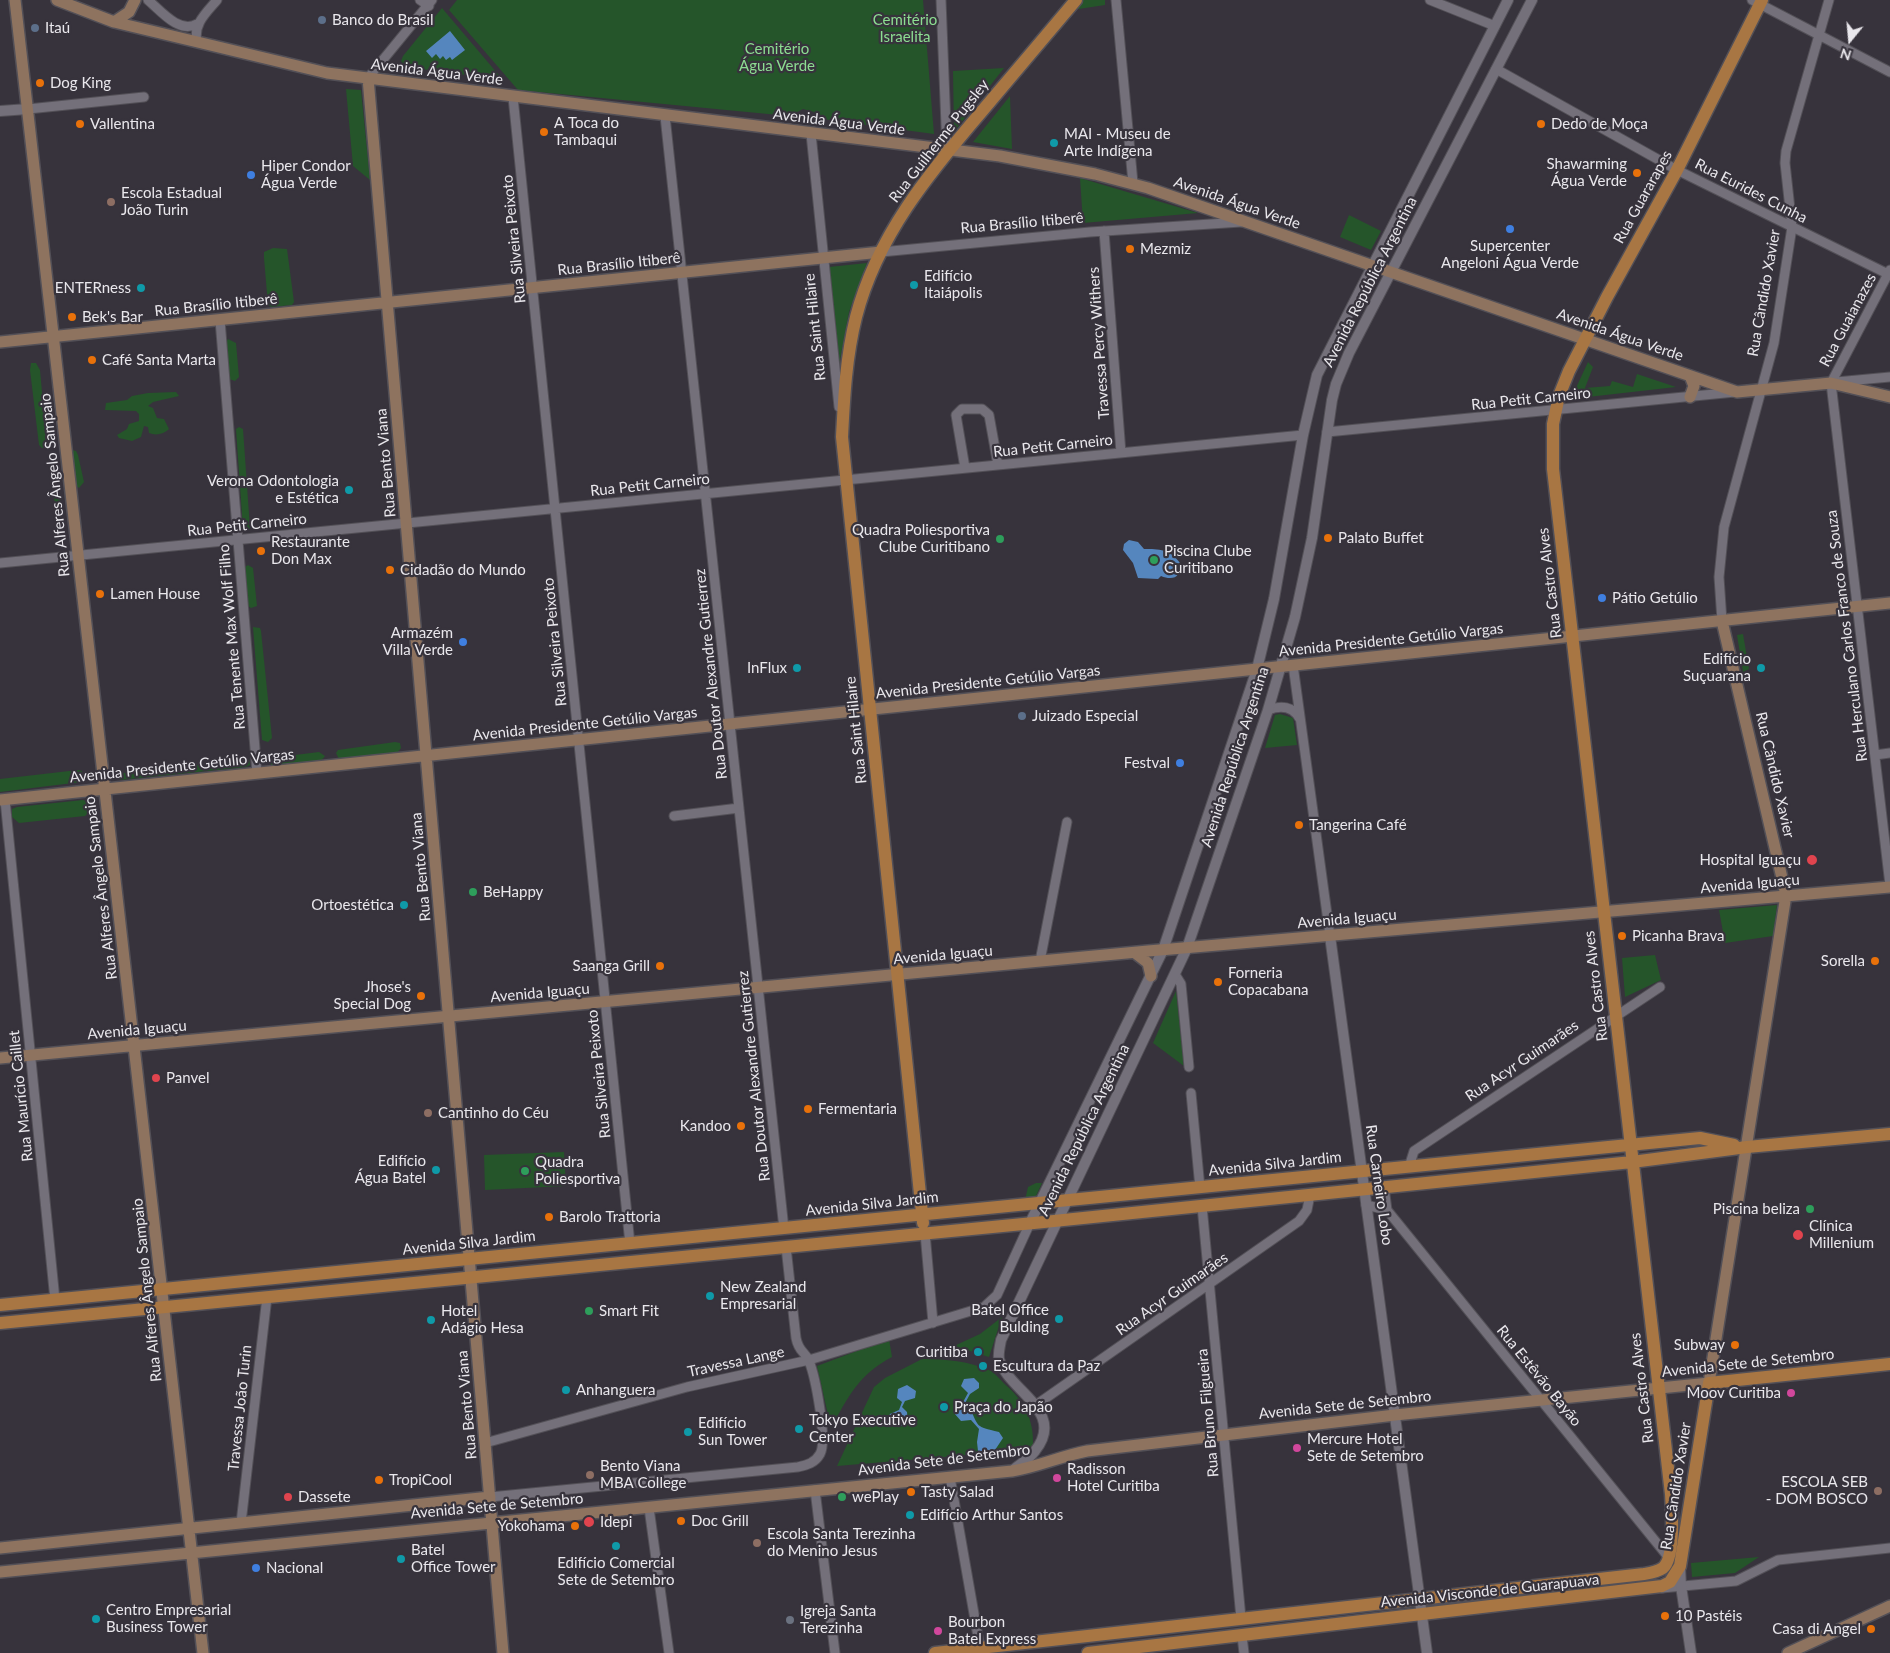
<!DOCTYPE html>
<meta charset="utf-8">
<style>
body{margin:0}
#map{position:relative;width:1890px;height:1653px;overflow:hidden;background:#37333c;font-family:Lato,sans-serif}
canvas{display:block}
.north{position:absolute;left:1825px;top:15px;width:50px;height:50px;-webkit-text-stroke:4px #37333c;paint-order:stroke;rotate:197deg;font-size:14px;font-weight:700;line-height:20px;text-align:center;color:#e9e7ec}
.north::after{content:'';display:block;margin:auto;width:18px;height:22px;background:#e9e7ec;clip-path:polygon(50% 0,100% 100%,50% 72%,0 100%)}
</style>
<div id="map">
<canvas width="1890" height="1653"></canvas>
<div class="north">N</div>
</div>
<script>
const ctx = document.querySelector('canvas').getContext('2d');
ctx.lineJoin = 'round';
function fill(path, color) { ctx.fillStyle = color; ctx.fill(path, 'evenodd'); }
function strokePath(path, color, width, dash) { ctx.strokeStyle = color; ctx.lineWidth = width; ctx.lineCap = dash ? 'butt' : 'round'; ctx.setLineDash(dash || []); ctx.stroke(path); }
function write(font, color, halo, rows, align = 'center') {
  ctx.font = font + ' Lato,sans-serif'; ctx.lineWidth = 4.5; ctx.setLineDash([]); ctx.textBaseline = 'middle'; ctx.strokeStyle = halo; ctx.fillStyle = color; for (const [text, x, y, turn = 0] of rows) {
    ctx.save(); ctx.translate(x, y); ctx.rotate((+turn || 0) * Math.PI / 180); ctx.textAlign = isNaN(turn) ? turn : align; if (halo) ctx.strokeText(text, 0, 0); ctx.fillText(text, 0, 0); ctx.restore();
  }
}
fill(new Path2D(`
 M457,0H923L934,134L822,119L814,112L803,109L789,116L518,90L449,10Z
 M1081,0H1105V5L1072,10Z
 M442,8L503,80L406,67L401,61L403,56Z
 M1004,68L954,132L953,71Z
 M346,89L361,90L370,180L353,166Z
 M1010,96L1012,149L973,142Z
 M1080,178L1198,213L1083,223Z
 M1349,215L1381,231L1371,250L1340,237Z
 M273,248L287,249L294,302L292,305L272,307L268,305L264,258V252Z
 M867,263L849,312L839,365L829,267Z
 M228,339L236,343L239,377L235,381L229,379L225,344Z
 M1588,362L1593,367L1585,388L1610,386L1612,381L1633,387L1637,374L1676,387L1579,398L1575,390Z
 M31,363H36L40,370L47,448H42L39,445L30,370Z
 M176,392L179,396L153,402L148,406L153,408L157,418L164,419L169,429C164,434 156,436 149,433L148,427L144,426L141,437L132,441L119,438L117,435L127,429L129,424L139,421V414L136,411L105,410L106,403L127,400L132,396L148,393Z
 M239,427L243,429L250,528L248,531L243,529L236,429Z
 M72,450L76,451L78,455L84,482L79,488L75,485L70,453Z
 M55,483L59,488L63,526L59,527L57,526L53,487Z
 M248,565L253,568L257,606L251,608L248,606L245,567Z
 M253,627L260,628L261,631L272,738L268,742L262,740Z
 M1743,634L1749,669L1743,672L1737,635Z
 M1280,714L1293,718L1297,745L1265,748L1275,715Z
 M395,742L400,743L401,748L397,753L339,759L336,753L338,750Z
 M319,752L325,756L321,761L271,766V758Z
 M249,759L250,765L246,767L119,780H113L112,777L115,774Z
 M78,770L82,771L83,780L81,782L0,792V779Z
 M83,800L88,802V813L85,816L19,823L12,817V809L17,807Z
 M1777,905L1773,936L1725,943L1719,910Z
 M1655,955L1661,980L1625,997L1622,958Z
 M1176,991L1184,1066L1153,1043Z
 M564,1152L566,1186L485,1190L484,1155Z
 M1036,1183H1042L1035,1198L1025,1200L1028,1187Z
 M1002,1317L989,1357L954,1346L980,1334Z
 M889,1339L892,1357C859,1374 848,1397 831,1428L817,1366Z
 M922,1359C945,1359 970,1361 991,1371C997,1375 1002,1382 1008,1387C1025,1403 1034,1421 1033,1445L1026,1450L837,1466L874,1387L885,1378Z
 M1759,1557L1735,1573L1692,1577L1691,1563Z`), '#25552a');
fill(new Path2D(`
 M450,31L465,50L452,60L450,57L446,60L443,56L440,59L436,54L432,58L426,51Z
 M1129,540L1138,542L1144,549C1159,549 1170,549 1180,563C1182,577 1173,581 1161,576L1158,579L1138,578L1133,563L1123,550L1124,544Z
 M974,1378L979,1383V1388L970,1394L964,1405L969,1407C980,1428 974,1426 999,1432L1003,1438L995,1450L986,1453L978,1451L977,1442L979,1429L971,1420L961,1421L954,1413L956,1407L962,1404L968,1393L961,1386L964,1379Z
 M907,1385L916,1391L915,1398L905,1401L902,1407L907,1412L908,1423L905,1426L891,1425L887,1419L890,1414L899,1410L902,1402L897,1398L898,1389Z`), '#5586be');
const minor = new Path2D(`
 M148,0C161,11 179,34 197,24
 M420,0L429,6
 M941,0L947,151
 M1116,0L1133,183
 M1430,0L1495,26
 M1752,0L1890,72
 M197,42C193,24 206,13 217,0
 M1496,69L1677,170L1890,275
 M368,78L432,0
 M513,97L630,1244
 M28,109L144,97
 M665,116L784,1229
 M811,134L839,407
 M1104,231L1121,453
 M881,252L1090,232L1241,222
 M220,320L257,773
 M1836,382L1890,377
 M1831,383L1890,885
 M1831,383L1890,270
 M1327,432L1735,392
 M965,468L956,415L962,409H982L989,415L998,465
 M0,563L1303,435
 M1722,621L1719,577L1724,527L1774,343L1792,227L1785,163L1786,151L1829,0
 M1293,665L1330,936
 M1268,710C1281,705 1293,706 1300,719
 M1875,755L1890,753
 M5,800L55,1300
 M674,816L739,808
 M1040,961L1067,822
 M1176,976L1181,984L1189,1067
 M1191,1093L1200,1188
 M1409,1167L1414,1151L1660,987
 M1384,1187L1387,1210
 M1366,1205L1387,1210L1669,1558
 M1202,1206L1241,1618
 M925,1233L933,1323
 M1036,1405L1299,1221L1307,1210L1310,1195
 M485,1443L687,1387L809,1360L984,1307L997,1295L1030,1223
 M950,1477L980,1648
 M815,1490L835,1653
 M490,1497L798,1467C807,1465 815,1463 820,1454C828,1440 815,1376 809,1361C805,1351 799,1353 796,1338L786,1247
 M649,1508L669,1653
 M241,1523L267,1297
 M1662,1588L1736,1581L1778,1560L1890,1548
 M1242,1636L1244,1653`);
const tertiary = new Path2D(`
 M0,111L28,109
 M1330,936L1427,1653
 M1030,1223L1163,950L1257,669L1274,599L1303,435L1317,375L1508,0
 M1012,1471C1019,1465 1029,1459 1035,1451C1067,1411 1008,1391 999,1359C998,1353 1000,1346 1001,1340L1187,948L1268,710L1295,617L1312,538L1332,400L1336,384L1349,353L1532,0
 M1680,1566L1681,1586L1691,1653`);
const secondary = new Path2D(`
 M15,0L203,1653
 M57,0L114,22L327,73L1000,156L1095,174L1148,188L1737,392L1831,383L1890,397
 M114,22L129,12L135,0
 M368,78L503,1653
 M0,342L881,252
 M1690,376L1694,386L1690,397
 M0,800L1890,603
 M1135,953L1148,963L1151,976
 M0,1058L1148,951L1890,887
 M0,1548L490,1497
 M0,1572L1012,1471C1038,1467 1061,1456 1087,1451L1395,1415L1709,1383L1786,895L1722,621
 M1788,1653L1890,1606`);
const primary = new Path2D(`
 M923,1223L842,437C844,397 846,357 856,317C877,236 929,173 983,110C1014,73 1045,37 1076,0
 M0,1305L1700,1138L1734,1145
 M0,1323L1044,1222L1632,1162L1747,1147L1890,1134
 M935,1653L1644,1574C1650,1573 1657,1572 1663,1568C1675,1558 1672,1510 1671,1494L1553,469V424L1559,396L1569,371L1607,297L1677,170L1762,0
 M1088,1653L1662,1586L1670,1582L1680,1566L1709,1383L1890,1364`);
strokePath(minor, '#535057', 11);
strokePath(tertiary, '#535057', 12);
strokePath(secondary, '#535057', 14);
strokePath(primary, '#535057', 15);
strokePath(minor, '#74707a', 9);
strokePath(tertiary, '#74707a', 10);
strokePath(secondary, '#8e735f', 11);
strokePath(primary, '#a87643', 12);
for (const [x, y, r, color] of [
 [322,20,5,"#5c6f8a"],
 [35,28,5,"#5c6f8a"],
 [40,83,5,"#e8710a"],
 [80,124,5,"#e8710a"],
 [1541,124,5,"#e8710a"],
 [544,132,5,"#e8710a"],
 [1054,143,5,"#0f9aa8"],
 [1637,173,5,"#e8710a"],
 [251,175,5,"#3f7fe0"],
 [111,202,5,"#8d6e63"],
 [1510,229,5,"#3f7fe0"],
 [1130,249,5,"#e8710a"],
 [914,285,5,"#0f9aa8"],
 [141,288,5,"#0f9aa8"],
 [72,317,5,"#e8710a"],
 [92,360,5,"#e8710a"],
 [349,490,5,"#0f9aa8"],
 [1328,538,5,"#e8710a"],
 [1000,539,5,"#2e9e5b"],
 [261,551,5,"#e8710a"],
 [1154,560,5,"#2e9e5b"],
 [390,570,5,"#e8710a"],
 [100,594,5,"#e8710a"],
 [1602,598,5,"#3f7fe0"],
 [463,642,5,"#3f7fe0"],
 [797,668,5,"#0f9aa8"],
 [1761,668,5,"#0f9aa8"],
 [1022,716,5,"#5c6f8a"],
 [1180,763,5,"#3f7fe0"],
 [1299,825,5,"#e8710a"],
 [1812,860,6,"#e0444e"],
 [473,892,5,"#2e9e5b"],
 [404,905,5,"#0f9aa8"],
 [1622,936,5,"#e8710a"],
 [1875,961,5,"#e8710a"],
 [660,966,5,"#e8710a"],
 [1218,982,5,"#e8710a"],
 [421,996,5,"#e8710a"],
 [156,1078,5,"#e0444e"],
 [808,1109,5,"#e8710a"],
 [428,1113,5,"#8d6e63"],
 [741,1126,5,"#e8710a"],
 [436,1170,5,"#0f9aa8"],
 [525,1171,5,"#2e9e5b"],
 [1810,1209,5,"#2e9e5b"],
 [549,1217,5,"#e8710a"],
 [1798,1235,6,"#e0444e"],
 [710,1296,5,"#0f9aa8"],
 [589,1311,5,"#2e9e5b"],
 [1059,1319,5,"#0f9aa8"],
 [431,1320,5,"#0f9aa8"],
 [1735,1345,5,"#e8710a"],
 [978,1352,5,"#0f9aa8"],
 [983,1366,5,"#0f9aa8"],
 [566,1390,5,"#0f9aa8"],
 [1791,1393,5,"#d1479c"],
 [944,1407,5,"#0f9aa8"],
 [799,1429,5,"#0f9aa8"],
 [688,1432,5,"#0f9aa8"],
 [1297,1448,5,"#d1479c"],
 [590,1475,5,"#8d6e63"],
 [1057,1478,5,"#d1479c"],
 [379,1480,5,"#e8710a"],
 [1878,1491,5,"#8d6e63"],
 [911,1492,5,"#e8710a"],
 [288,1497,5,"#e0444e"],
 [842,1497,5,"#2e9e5b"],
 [910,1515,5,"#0f9aa8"],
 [681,1521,5,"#e8710a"],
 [589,1522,6,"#e0444e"],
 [575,1526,5,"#e8710a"],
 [757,1543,5,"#8d6e63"],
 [616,1546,5,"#0f9aa8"],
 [401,1559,5,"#0f9aa8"],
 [256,1568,5,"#3f7fe0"],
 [1665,1616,5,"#e8710a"],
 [96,1619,5,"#0f9aa8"],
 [790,1620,5,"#6b7280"],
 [1871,1629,5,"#e8710a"],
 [938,1631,5,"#d1479c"]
]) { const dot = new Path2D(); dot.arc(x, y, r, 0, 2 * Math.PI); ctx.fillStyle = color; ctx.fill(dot); strokePath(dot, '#37333c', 2); }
write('15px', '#e9e7ec', '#37333c', [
 ["Banco do Brasil",332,20],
 ["Itaú",45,28],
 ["Dog King",50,83],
 ["A Toca do",554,123],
 ["Tambaqui",554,140],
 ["Vallentina",90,124],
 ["Dedo de Moça",1551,124],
 ["MAI - Museu de",1064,134],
 ["Arte Indígena",1064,151],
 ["Shawarming",1627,164,"right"],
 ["Água Verde",1627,181,"right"],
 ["Hiper Condor",261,166],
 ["Água Verde",261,183],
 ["Escola Estadual",121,193],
 ["João Turin",121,210],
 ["Supercenter",1510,246,"center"],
 ["Angeloni Água Verde",1510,263,"center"],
 ["Mezmiz",1140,249],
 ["Edifício",924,276],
 ["Itaiápolis",924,293],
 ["ENTERness",131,288,"right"],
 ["Bek's Bar",82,317],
 ["Café Santa Marta",102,360],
 ["Verona Odontologia",339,481,"right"],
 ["e Estética",339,498,"right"],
 ["Quadra Poliesportiva",990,530,"right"],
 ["Clube Curitibano",990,547,"right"],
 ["Palato Buffet",1338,538],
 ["Restaurante",271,542],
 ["Don Max",271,559],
 ["Piscina Clube",1164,551],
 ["Curitibano",1164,568],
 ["Cidadão do Mundo",400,570],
 ["Lamen House",110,594],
 ["Pátio Getúlio",1612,598],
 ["Armazém",453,633,"right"],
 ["Villa Verde",453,650,"right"],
 ["Edifício",1751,659,"right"],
 ["Suçuarana",1751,676,"right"],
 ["InFlux",787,668,"right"],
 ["Juizado Especial",1032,716],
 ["Festval",1170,763,"right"],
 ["Tangerina Café",1309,825],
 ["Hospital Iguaçu",1801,860,"right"],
 ["BeHappy",483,892],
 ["Ortoestética",394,905,"right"],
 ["Picanha Brava",1632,936],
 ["Sorella",1865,961,"right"],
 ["Saanga Grill",650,966,"right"],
 ["Forneria",1228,973],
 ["Copacabana",1228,990],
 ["Jhose's",411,987,"right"],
 ["Special Dog",411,1004,"right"],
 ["Panvel",166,1078],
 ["Fermentaria",818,1109],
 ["Cantinho do Céu",438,1113],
 ["Kandoo",731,1126,"right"],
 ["Edifício",426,1161,"right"],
 ["Água Batel",426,1178,"right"],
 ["Quadra",535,1162],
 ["Poliesportiva",535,1179],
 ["Piscina beliza",1800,1209,"right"],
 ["Barolo Trattoria",559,1217],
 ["Clínica",1809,1226],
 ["Millenium",1809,1243],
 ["New Zealand",720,1287],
 ["Empresarial",720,1304],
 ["Batel Office",1049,1310,"right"],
 ["Bulding",1049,1327,"right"],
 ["Hotel",441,1311],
 ["Adágio Hesa",441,1328],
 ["Smart Fit",599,1311],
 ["Subway",1725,1345,"right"],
 ["Curitiba",968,1352,"right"],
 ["Escultura da Paz",993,1366],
 ["Anhanguera",576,1390],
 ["Moov Curitiba",1781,1393,"right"],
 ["Praça do Japão",954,1407],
 ["Tokyo Executive",809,1420],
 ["Center",809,1437],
 ["Edifício",698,1423],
 ["Sun Tower",698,1440],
 ["Mercure Hotel",1307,1439],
 ["Sete de Setembro",1307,1456],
 ["Bento Viana",600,1466],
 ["MBA College",600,1483],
 ["Radisson",1067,1469],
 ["Hotel Curitiba",1067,1486],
 ["TropiCool",389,1480],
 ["ESCOLA SEB",1868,1482,"right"],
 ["- DOM BOSCO",1868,1499,"right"],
 ["Tasty Salad",921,1492],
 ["Dassete",298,1497],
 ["wePlay",852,1497],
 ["Edifício Arthur Santos",920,1515],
 ["Doc Grill",691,1521],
 ["Idepi",600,1522],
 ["Yokohama",565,1526,"right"],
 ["Escola Santa Terezinha",767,1534],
 ["do Menino Jesus",767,1551],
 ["Batel",411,1550],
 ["Office Tower",411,1567],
 ["Edifício Comercial",616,1563,"center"],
 ["Sete de Setembro",616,1580,"center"],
 ["Nacional",266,1568],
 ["Centro Empresarial",106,1610],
 ["Business Tower",106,1627],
 ["Igreja Santa",800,1611],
 ["Terezinha",800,1628],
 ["10 Pastéis",1675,1616],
 ["Bourbon",948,1622],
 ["Batel Express",948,1639],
 ["Casa di Angel",1861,1629,"right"]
], 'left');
write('15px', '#8cdd91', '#37333c', [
 ["Cemitério",905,20],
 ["Israelita",905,37],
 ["Cemitério",777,49],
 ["Água Verde",777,66]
]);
write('15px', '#e9e7ec', '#37333c', [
 ["Avenida Água Verde",437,72,7],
 ["Avenida Água Verde",839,122,7],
 ["Rua Guilherme Pugsley",939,141,-52],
 ["Rua Eurides Cunha",1751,191,27],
 ["Rua Guararapes",1643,197,-61],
 ["Avenida Água Verde",1237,203,19],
 ["Rua Brasílio Itiberê",1022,223,-5],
 ["Rua Silveira Peixoto",514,239,-96],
 ["Rua Brasílio Itiberê",619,264,-6],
 ["Avenida República Argentina",1370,282,-63],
 ["Rua Cândido Xavier",1764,293,-80],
 ["Rua Brasílio Itiberê",216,305,-6],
 ["Rua Guaianazes",1848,320,-62],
 ["Rua Saint Hilaire",815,327,-96],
 ["Avenida Água Verde",1620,335,19],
 ["Travessa Percy Withers",1099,343,-94],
 ["Rua Petit Carneiro",1531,399,-6],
 ["Rua Petit Carneiro",1053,446,-6],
 ["Rua Bento Viana",386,463,-95],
 ["Rua Alferes Ângelo Sampaio",55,485,-96],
 ["Rua Petit Carneiro",650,485,-6],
 ["Rua Petit Carneiro",247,525,-6],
 ["Rua Castro Alves",1550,583,-97],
 ["Rua Herculano Carlos Franco de Souza",1847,636,-97],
 ["Rua Tenente Max Wolf Filho",232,637,-95],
 ["Avenida Presidente Getúlio Vargas",1391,640,-6],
 ["Rua Silveira Peixoto",555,642,-96],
 ["Rua Doutor Alexandre Gutierrez",711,674,-96],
 ["Avenida Presidente Getúlio Vargas",988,682,-6],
 ["Avenida Presidente Getúlio Vargas",585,724,-6],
 ["Rua Saint Hilaire",856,730,-96],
 ["Avenida República Argentina",1235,757,-72],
 ["Avenida Presidente Getúlio Vargas",182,766,-6],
 ["Rua Cândido Xavier",1775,775,77],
 ["Rua Bento Viana",421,867,-95],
 ["Avenida Iguaçu",1750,884,-5],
 ["Rua Alferes Ângelo Sampaio",101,888,-97],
 ["Avenida Iguaçu",1347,919,-5],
 ["Avenida Iguaçu",943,955,-5],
 ["Rua Castro Alves",1596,986,-97],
 ["Avenida Iguaçu",540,993,-5],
 ["Avenida Iguaçu",137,1030,-5],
 ["Rua Acyr Guimarães",1522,1061,-34],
 ["Rua Silveira Peixoto",599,1074,-96],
 ["Rua Doutor Alexandre Gutierrez",754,1076,-96],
 ["Rua Maurício Caillet",21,1096,-96],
 ["Avenida República Argentina",1084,1130,-64],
 ["Avenida Silva Jardim",1275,1164,-6],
 ["Rua Carneiro Lobo",1379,1185,82],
 ["Avenida Silva Jardim",872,1204,-6],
 ["Avenida Silva Jardim",469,1243,-6],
 ["Rua Alferes Ângelo Sampaio",147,1290,-96],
 ["Rua Acyr Guimarães",1172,1294,-35],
 ["Travessa Lange",736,1362,-12],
 ["Avenida Sete de Setembro",1748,1363,-6],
 ["Rua Estêvão Bayão",1539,1376,51],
 ["Rua Castro Alves",1642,1388,-97],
 ["Rua Bento Viana",467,1405,-95],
 ["Avenida Sete de Setembro",1345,1405,-6],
 ["Travessa João Turin",240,1408,-84],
 ["Rua Bruno Filgueira",1208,1413,-95],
 ["Avenida Sete de Setembro",944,1460,-7],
 ["Rua Cândido Xavier",1676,1486,-81],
 ["Avenida Sete de Setembro",497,1506,-5],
 ["Avenida Visconde de Guarapuava",1490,1591,-6]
]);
</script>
